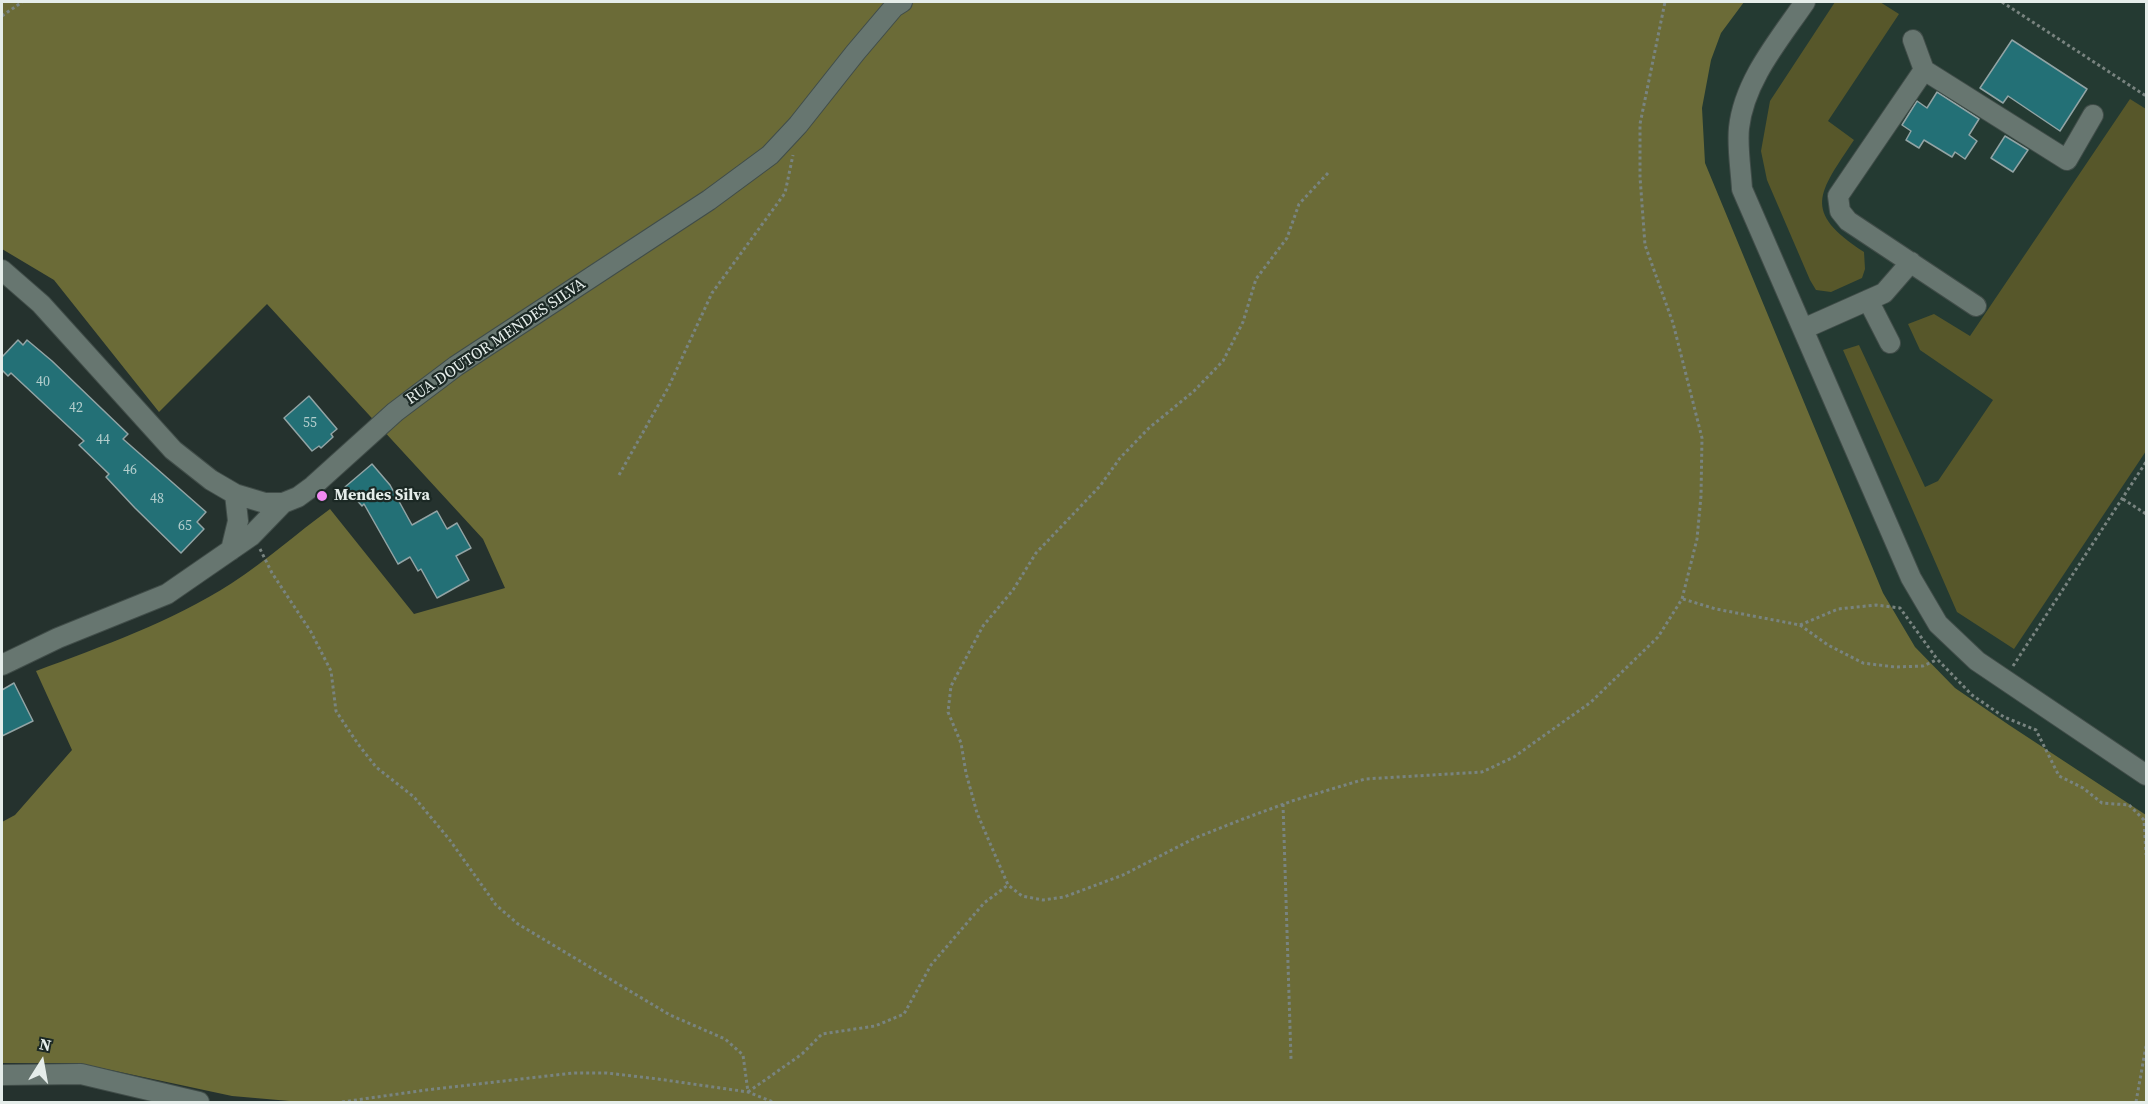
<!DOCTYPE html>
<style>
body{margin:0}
#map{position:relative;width:2148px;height:1104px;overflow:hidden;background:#25322e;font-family:"Source Serif 4",serif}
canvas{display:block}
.frame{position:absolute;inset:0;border:3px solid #e5edea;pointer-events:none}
.north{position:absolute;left:12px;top:1032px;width:60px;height:60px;-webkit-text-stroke:4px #1b2824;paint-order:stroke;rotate:11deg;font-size:16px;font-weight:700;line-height:24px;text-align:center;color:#e5edea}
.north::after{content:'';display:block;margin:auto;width:21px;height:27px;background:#e5edea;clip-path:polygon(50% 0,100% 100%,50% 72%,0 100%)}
</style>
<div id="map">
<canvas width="2148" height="1104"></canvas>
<div class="frame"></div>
<div class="north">N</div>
</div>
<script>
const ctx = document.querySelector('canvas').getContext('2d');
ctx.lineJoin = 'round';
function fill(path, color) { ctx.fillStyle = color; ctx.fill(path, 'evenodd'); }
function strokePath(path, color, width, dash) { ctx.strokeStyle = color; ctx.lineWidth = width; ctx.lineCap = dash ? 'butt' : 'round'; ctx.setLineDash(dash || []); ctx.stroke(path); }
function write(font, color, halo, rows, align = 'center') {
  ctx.font = font + ' "Source Serif 4",serif'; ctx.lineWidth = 4.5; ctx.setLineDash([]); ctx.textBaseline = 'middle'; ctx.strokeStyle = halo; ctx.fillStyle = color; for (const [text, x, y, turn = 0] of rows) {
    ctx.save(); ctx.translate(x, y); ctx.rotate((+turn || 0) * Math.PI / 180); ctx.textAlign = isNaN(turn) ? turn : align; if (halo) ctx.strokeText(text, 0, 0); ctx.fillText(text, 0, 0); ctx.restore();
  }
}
fill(new Path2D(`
 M1565,2H2146V1102Z`), '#243a32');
fill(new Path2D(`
 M1835,2H1880L1899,14L1828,121L1854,140C1819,193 1801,211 1864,252L1865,269L1862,278L1831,292L1816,290L1810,280L1767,180L1761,151L1770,101Z
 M2130,99L2146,109V451L2014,649L1957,612L1843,350L1859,345L1925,487L1938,481L1993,400L1920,350L1908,324L1934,314L1970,336Z`), '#57572a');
fill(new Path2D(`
 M2,2H1744L1721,33L1711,60L1702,108L1705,163L1883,593L1915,647L1955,688L2009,725L2146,815V1102H301L232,1096L78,1063H2V822L15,815L72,750L36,671C103,646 171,622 232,583C266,561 297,533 330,509L414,614L505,588L483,539L267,304L159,412L54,280L2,249Z`), '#6b6b37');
const building = new Path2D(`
 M2012,40L2087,89L2060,131L2008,96L2003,103L1980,88Z
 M1937,92L1979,119L1969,135L1977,141L1965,159L1955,152L1952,157L1924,140L1919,148L1906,140L1911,131L1902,125L1917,101L1927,108Z
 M2005,136L2028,150L2013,172L1991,158Z
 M18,340L23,345L27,340L52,361L128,434L123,439L206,512L197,522L204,529L181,553L135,508L106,477L109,474L79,445L84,441L11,373L8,376L2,370V357Z
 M309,396L337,429L331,434L333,437L321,448L319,446L312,451L284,418Z
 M372,464L390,485L412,525L437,511L447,529L457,523L471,548L456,556L469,580L437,598L421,569L418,571L410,557L398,564L364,504L362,506L345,487Z
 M14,683L33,721L2,736V690Z`);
fill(building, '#237076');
strokePath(building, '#92a4a5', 1.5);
const minor = new Path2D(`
 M1805,2C1779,40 1744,81 1739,128C1737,147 1741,170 1742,189L1911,578L1938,624L1977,661L2146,775
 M1913,40L1924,70L1838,196L1840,211L1848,221L1976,306
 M1924,70L2067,160L2093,115
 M2,270L41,304L173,450L211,480L235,494L265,503H283L298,497L313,486L395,412L456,366L709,200L770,155L798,125L855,53L894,7L902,2
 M1868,300L1890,343
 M1803,329L1884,293L1911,262
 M231,550L238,521L235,494
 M2,665L58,638L167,594L251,536L283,503
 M2,1075L81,1074L199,1102`);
strokePath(minor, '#414d49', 22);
strokePath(new Path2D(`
 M2002,2L2146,96
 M2,16L22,2
 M1328,173L1299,204L1287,238L1256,279L1243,322L1223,361L1194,391L1149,428L1120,458L1100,486L1036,553L1013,590L983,626L951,686L948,712L961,743L966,773L977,813L1008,885L1022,896L1043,900L1064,897L1123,875L1195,838L1243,819L1292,801L1365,779L1482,772L1514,757L1591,702L1658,637L1682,599L1697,539L1701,496L1702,438L1673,323L1645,245L1640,177V124L1665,2
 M619,475L669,386L712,293L785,193L793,155
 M2123,499L2146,514
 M260,549L272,573L311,632L331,671L336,711L358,744L376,767L414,797L449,839L496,905L518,924L670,1015L725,1039L743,1055L748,1092
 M1683,599L1716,609L1800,625L1838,609L1876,605L1900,608L1937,659L1972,695L2004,717L2036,730L2059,776L2083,788L2102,803L2129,805L2144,820L2146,855
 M1800,625L1828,645L1863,663L1895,667L1923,666L1936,660
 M2013,666L2146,462
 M1283,804L1291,1059
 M748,1092L802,1054L822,1034L875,1026L904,1014L931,965L984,903L1008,885
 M342,1102L426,1090L573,1073H607L658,1079L748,1092L773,1102
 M2136,1102L2146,1046`), '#798480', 3, [3, 3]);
strokePath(minor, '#677670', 20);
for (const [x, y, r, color] of [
 [322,496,6,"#f28af2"]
]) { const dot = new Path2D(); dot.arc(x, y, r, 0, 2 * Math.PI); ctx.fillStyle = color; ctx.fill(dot); strokePath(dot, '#1b2824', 2); }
write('14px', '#b4cecd', null, [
 ["40",43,382],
 ["42",76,408],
 ["55",310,423],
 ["44",103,440],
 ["46",130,470],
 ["48",157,499],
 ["65",185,526]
]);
write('16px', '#e5edea', '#1b2824', [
 ["RUA DOUTOR MENDES SILVA",496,342,-34]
]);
write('bold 16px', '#e5edea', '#1b2824', [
 ["Mendes Silva",334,496]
], 'left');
</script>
